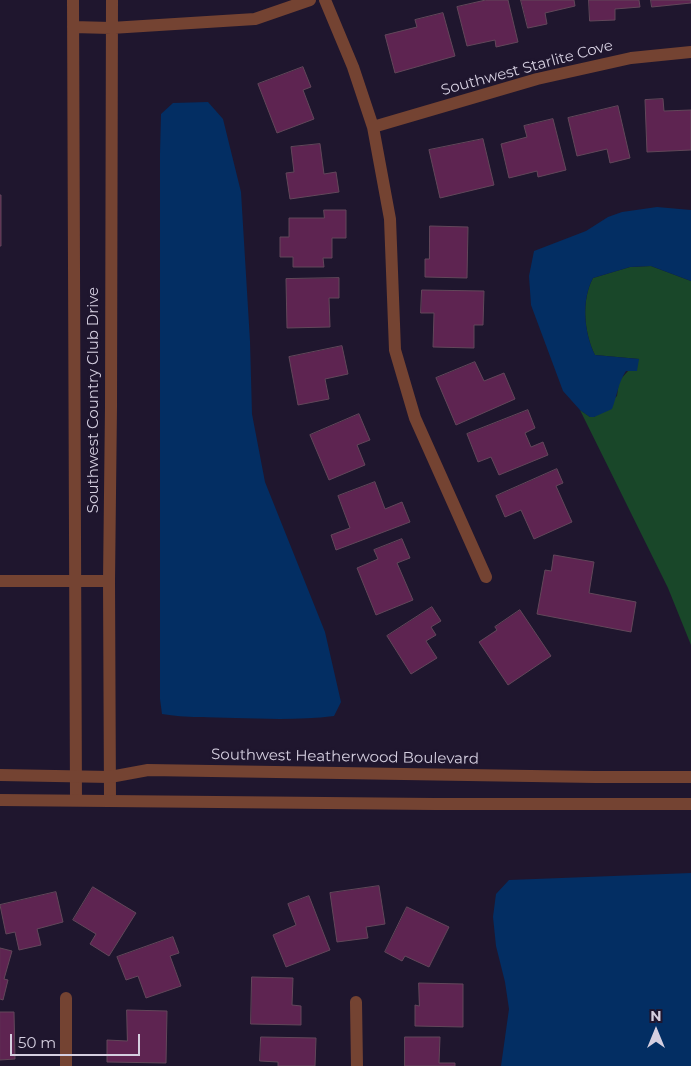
<!DOCTYPE html>
<style>
body{margin:0}
#map{position:relative;width:691px;height:1066px;overflow:hidden;background:#1f162e;font-family:Montserrat,sans-serif}
canvas{display:block}
.north{position:absolute;left:631px;top:1006px;width:50px;height:50px;-webkit-text-stroke:4px #1f162e;paint-order:stroke;rotate:0deg;font-size:14px;font-weight:700;line-height:20px;text-align:center;color:#d5cfe0}
.north::after{content:'';display:block;margin:auto;width:18px;height:22px;background:#d5cfe0;clip-path:polygon(50% 0,100% 100%,50% 72%,0 100%)}
.scale{position:absolute;left:10px;top:1034px;width:130px;height:22px;box-sizing:border-box;border:2px solid #d5cfe0;border-top:0;padding-left:6px;font-size:15px;line-height:18px;white-space:nowrap;color:#d5cfe0;-webkit-text-stroke:4px #1f162e;paint-order:stroke}
</style>
<div id="map">
<canvas width="691" height="1066"></canvas>
<div class="north">N</div>
<div class="scale">50 m</div>
</div>
<script>
const ctx = document.querySelector('canvas').getContext('2d');
ctx.lineJoin = 'round';
function fill(path, color) { ctx.fillStyle = color; ctx.fill(path, 'evenodd'); }
function strokePath(path, color, width, dash) { ctx.strokeStyle = color; ctx.lineWidth = width; ctx.lineCap = dash ? 'butt' : 'round'; ctx.setLineDash(dash || []); ctx.stroke(path); }
function write(font, color, halo, rows, align = 'center') {
  ctx.font = font + ' Montserrat,sans-serif'; ctx.lineWidth = 5; ctx.setLineDash([]); ctx.textBaseline = 'middle'; ctx.strokeStyle = halo; ctx.fillStyle = color; for (const [text, x, y, turn = 0] of rows) {
    ctx.save(); ctx.translate(x, y); ctx.rotate((+turn || 0) * Math.PI / 180); ctx.textAlign = isNaN(turn) ? turn : align; if (halo) ctx.strokeText(text, 0, 0); ctx.fillText(text, 0, 0); ctx.restore();
  }
}
fill(new Path2D(`
 M651,266L691,281V645L668,588L580,410L590,417H594L617,396L619,381L639,359L595,355C584,333 581,300 593,278L630,267Z`), '#194729');
fill(new Path2D(`
 M208,102L223,119L241,192L250,341L252,414L265,482L325,632L341,702L334,716C302,720 268,719 235,718C210,717 186,718 162,714L160,699V153L161,114L173,103Z
 M657,207L691,210V281L651,266L630,267L593,278C581,300 584,333 595,355L639,359L637,371H626C618,383 617,396 612,409L594,417H590L580,410L563,391L531,305L529,276L534,251L586,231L608,217L622,212Z
 M691,873V1066H501L509,1009L505,982L496,946L493,917L496,894L509,880Z`), '#032e63');
const building = new Path2D(`
 M486,0H508L518,42L496,47L495,40L467,46L457,7Z
 M521,0H574L575,6L545,13L547,24L528,28Z
 M589,0H639L640,7L615,9V20L590,21Z
 M651,0H691V3L652,7Z
 M443,13L455,56L395,73L385,35L417,27L415,20Z
 M303,67L311,87L303,90L314,119L277,133L258,84Z
 M663,99L664,111L691,110V150L647,152L645,100Z
 M618,106L630,158L610,163L607,149L577,156L568,118Z
 M553,119L566,170L538,177L537,171L509,178L501,144L527,137L524,126Z
 M483,139L494,185L440,198L429,150Z
 M320,144L324,174L336,172L339,192L290,199L286,173L294,172L291,147Z
 M0,195H1V246H0Z
 M324,210H346V238H332V258H323L324,267H293V257H280V237H289V218H324Z
 M430,226L468,227L467,278L425,277V259H429Z
 M339,278V298H329L330,327L287,328L286,279Z
 M422,290L484,291L483,325H474V348L433,347L434,313H421Z
 M342,346L348,374L325,379L329,399L298,405L289,357Z
 M475,362L484,381L504,373L515,399L456,425L436,378Z
 M528,410L535,428L525,433L531,447L543,442L548,455L499,475L491,457L478,462L467,434Z
 M359,414L370,440L357,445L365,465L329,480L310,435Z
 M557,469L563,483L556,486L572,522L534,539L521,510L505,517L496,496Z
 M375,482L385,509L402,502L410,522L336,550L331,535L350,528L338,496Z
 M402,539L410,558L397,563L413,600L376,615L357,568L378,559L374,550Z
 M554,555L594,562L589,593L636,602L631,632L537,614L545,570L551,571Z
 M432,607L441,621L431,627L436,635L426,641L437,658L411,674L387,636Z
 M520,610L551,656L508,685L479,642L497,630L495,627Z
 M379,886L385,924L366,927L368,938L337,942L330,893Z
 M93,887L136,913L109,956L90,944L96,934L73,920Z
 M56,892L63,922L37,929L41,945L19,950L15,932L6,934L0,905Z
 M309,896L330,950L286,967L273,935L296,925L288,904Z
 M407,907L449,927L429,967L405,956L402,961L385,952Z
 M173,937L179,953L170,956L181,986L146,998L138,976L126,980L117,957Z
 M0,948L12,951L4,979L8,980L3,1000L0,999Z
 M252,977L293,978L292,1005L301,1006V1025L251,1024Z
 M419,983L463,984V1027L415,1026V1005L419,1006Z
 M127,1010L167,1011L166,1063L107,1062V1040L127,1041Z
 M0,1012H14L15,1059L0,1060Z
 M261,1037L316,1038L315,1066H278V1062L260,1061Z
 M405,1037H440L439,1063H455V1066H405Z`);
fill(building, '#5e2451');
strokePath(building, '#62475a', 1);
strokePath(new Path2D(`
 M73,0L76,800
 M325,0L353,67L373,127L390,219L395,350L415,418L486,577
 M73,27L111,28L255,19L310,0
 M373,127L537,79L631,58L691,52
 M0,581H109
 M110,800L109,581L111,407L112,0
 M66,998V1066
 M356,1002L357,1066`), '#744332', 12);
strokePath(new Path2D(`
 M0,775L110,777L148,770L595,777H691
 M0,800L434,804H691`), '#744332', 12);
write('15px', '#d5cfe0', '#1f162e', [
 ["Southwest Starlite Cove",527,68,-15],
 ["Southwest Country Club Drive",94,400,-90],
 ["Southwest Heatherwood Boulevard",345,757,1]
]);
</script>
